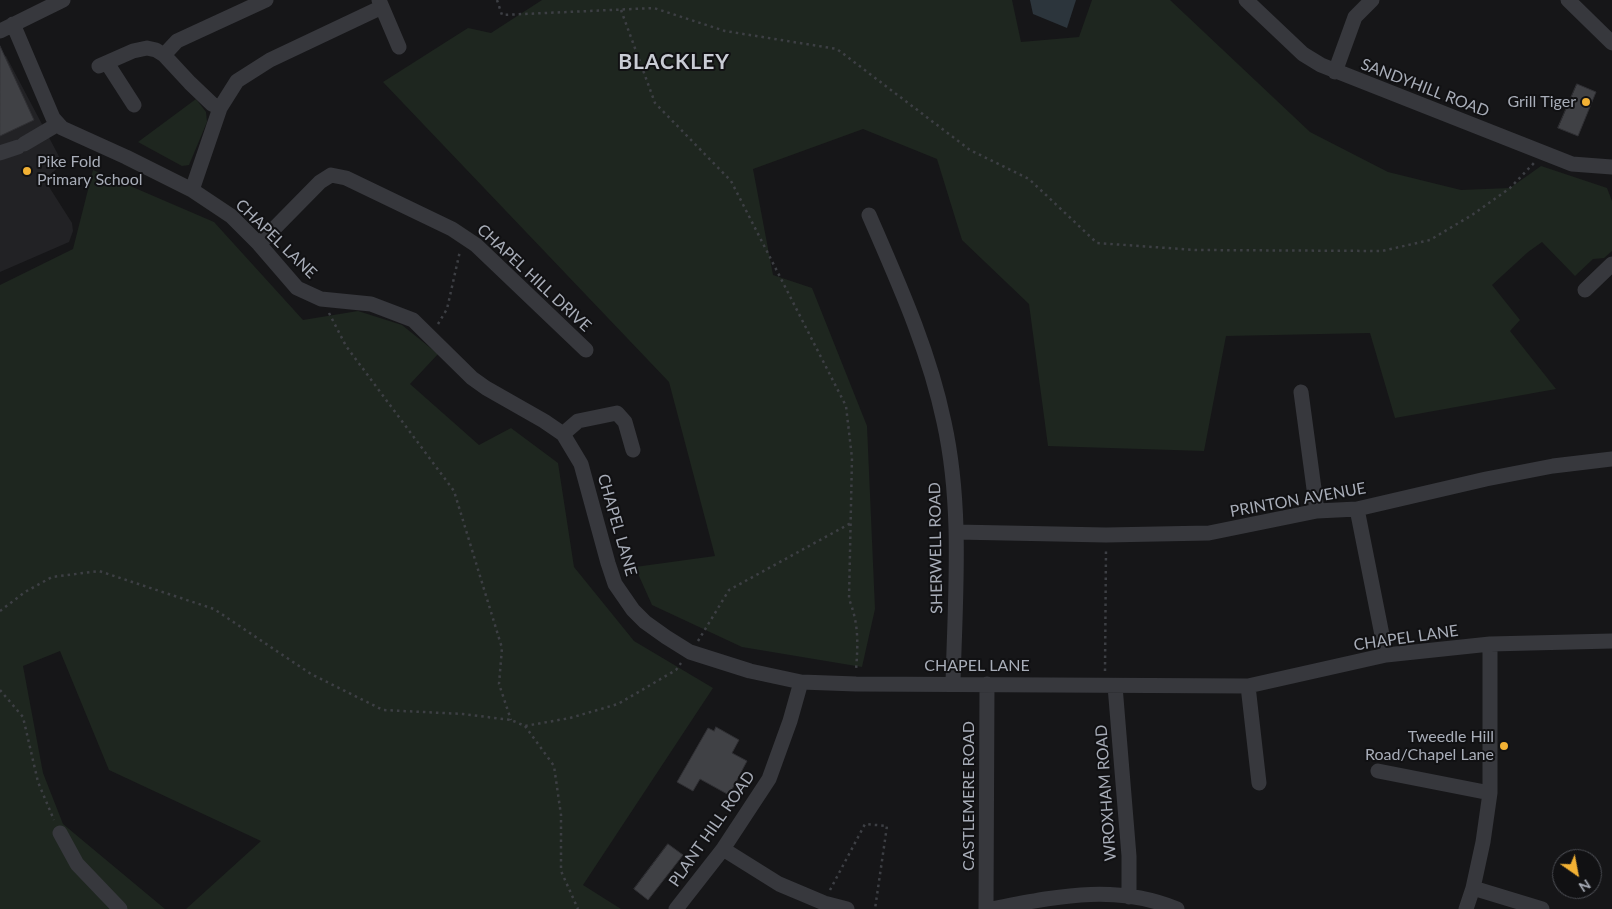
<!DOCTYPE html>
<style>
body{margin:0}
#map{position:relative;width:1612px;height:909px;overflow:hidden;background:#161618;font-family:Lato,sans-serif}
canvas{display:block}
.north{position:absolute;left:1552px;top:849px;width:50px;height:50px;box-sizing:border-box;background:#111113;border:1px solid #4d4f55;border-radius:50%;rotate:147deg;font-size:14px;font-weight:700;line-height:20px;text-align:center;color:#a8adb8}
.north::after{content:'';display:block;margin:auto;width:18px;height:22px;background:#f2b134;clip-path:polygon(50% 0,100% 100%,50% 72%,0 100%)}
</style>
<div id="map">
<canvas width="1612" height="909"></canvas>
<div class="north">N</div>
</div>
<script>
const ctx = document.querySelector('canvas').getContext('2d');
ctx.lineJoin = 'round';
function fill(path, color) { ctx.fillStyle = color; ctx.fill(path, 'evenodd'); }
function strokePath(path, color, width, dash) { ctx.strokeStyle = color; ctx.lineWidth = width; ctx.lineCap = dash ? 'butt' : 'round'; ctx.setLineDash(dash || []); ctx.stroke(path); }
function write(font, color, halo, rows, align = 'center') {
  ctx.font = font + ' Lato,sans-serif'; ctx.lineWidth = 4; ctx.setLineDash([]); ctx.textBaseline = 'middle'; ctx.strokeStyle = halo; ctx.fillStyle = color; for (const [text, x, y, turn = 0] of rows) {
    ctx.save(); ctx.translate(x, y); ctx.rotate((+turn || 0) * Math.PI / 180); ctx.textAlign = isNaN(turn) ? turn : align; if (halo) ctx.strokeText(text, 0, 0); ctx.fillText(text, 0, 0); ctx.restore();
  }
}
fill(new Path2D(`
 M0,56H6L63,164L44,179L72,223L73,231L69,242L0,272Z`), '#222225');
fill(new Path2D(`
 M542,0H1012L1021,42L1079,37L1092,0H1170L1310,132L1388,172L1461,190L1510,188L1541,166L1607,188L1612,201V251L1604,258L1593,259L1575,276L1542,242L1528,252L1492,285L1520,320L1510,331L1556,389L1395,418L1370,333L1226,336L1204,451L1048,446L1029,304L962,240L937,159L863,129L753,169L773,275L812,288L867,426L875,609L862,667L742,647L652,605L635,567L715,556L669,382L383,82L468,28L491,33Z
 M196,99L206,112L207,122L189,165L182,166L138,142Z
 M93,170L214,222L303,320L358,311L402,325L438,354L410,384L479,445L511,428L558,463L574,567L634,641L713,688L583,885L621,909H186L261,841L109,770L60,651L23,666L43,773L63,824L165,909H0V285L73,249Z`), '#1e261f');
fill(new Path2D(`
 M1030,0H1076L1067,28L1033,14Z`), '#2c353c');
const building = new Path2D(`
 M0,46L34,120L0,136Z
 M1577,84L1596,92L1578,136L1558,128Z
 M716,727L739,740L732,753L747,761L729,795L700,779L693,791L677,782L708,728L714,731Z
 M668,844L683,855L648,900L634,889Z`);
fill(building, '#404145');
strokePath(building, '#303034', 1);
strokePath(new Path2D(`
 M497,0L502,15L654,8L725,31L837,49L970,150L1029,179L1097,243L1195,250L1382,251L1430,240L1472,215L1510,188L1534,163
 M621,10L655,103L731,181L846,406L852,458L849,599C859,624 858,644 856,670
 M329,313L346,346L454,491L502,648L499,684L511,720
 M438,324L447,309L460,251
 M0,611L25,592L52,577L99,571L214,609L311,674L383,710L463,714L511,720L525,726L570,718L618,704L676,670L681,663
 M698,641L729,590L851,523
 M1105,671L1106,549
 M0,690L23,717L38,782L54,820
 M525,726L554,766L561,815V871L578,909
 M830,890L865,824L887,826L875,909`), '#3d3f44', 2.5, [2.5, 4]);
strokePath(new Path2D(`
 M379,0L399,47
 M1246,0L1303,54L1321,65L1572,164L1612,167
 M1568,0L1612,43
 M13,24L53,118L62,128L126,157L192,190L231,216L259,244L297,288L321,299L371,304L413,320L472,378L486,388L544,421L563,434L581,464L608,563L615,584L633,610L645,622L666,637L690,652L750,671L801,682L856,684L1248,686L1386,655L1490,644L1612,641
 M0,31L63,0
 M164,55L177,41L266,0
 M107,63L134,105
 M99,66L133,51L147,48L156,50L164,55L190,83L212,104L220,108
 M1335,72L1355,17L1372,0
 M24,144L58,124
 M0,153L18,147
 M192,190L220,108L237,81L270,60L382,7
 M869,215C898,282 929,350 944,422C963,508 955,597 953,684
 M259,244L320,182L331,175L346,178L452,229L476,245L586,350
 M1585,290L1612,264
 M1301,392L1317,511
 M563,434L578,421L617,413L625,422L633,450
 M1357,509L1386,655
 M956,532L1106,535L1209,533L1317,511L1357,509L1486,479L1553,466L1612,459
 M1115,686L1129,856V897
 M1248,686L1259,783
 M1378,771L1490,793
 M60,833L77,864L120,909
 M723,849L779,884L824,903L847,909
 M1473,888L1542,909
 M676,909L723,849L769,779L790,721L801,682
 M986,909L987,684
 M991,909C1055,897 1114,883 1177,909
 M1466,909L1473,888L1483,842L1490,793V644`), '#37383d', 15);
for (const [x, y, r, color] of [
 [1586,102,5,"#f2b134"],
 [27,171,5,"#f2b134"],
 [1504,746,5,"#f2b134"]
]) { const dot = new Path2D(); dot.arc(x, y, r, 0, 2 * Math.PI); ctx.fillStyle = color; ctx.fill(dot); strokePath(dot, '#111113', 2); }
write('16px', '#a8adb8', '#111113', [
 ["SANDYHILL ROAD",1425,88,21],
 ["CHAPEL LANE",276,239,44],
 ["CHAPEL HILL DRIVE",534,278,43],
 ["PRINTON AVENUE",1298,500,-10],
 ["CHAPEL LANE",617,525,74],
 ["SHERWELL ROAD",936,548,-91],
 ["CHAPEL LANE",1406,638,-8],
 ["CHAPEL LANE",977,666],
 ["WROXHAM ROAD",1106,793,-94],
 ["CASTLEMERE ROAD",969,796,-90],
 ["PLANT HILL ROAD",712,829,-55]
]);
write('16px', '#a8adb8', '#111113', [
 ["Grill Tiger",1576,102],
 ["Pike Fold",37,162,"left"],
 ["Primary School",37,180,"left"],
 ["Tweedle Hill",1494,737],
 ["Road/Chapel Lane",1494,755]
], 'right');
ctx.letterSpacing = '1px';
write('bold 21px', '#c9ccd4', '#111113', [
 ["BLACKLEY",674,62]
]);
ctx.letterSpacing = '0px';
</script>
